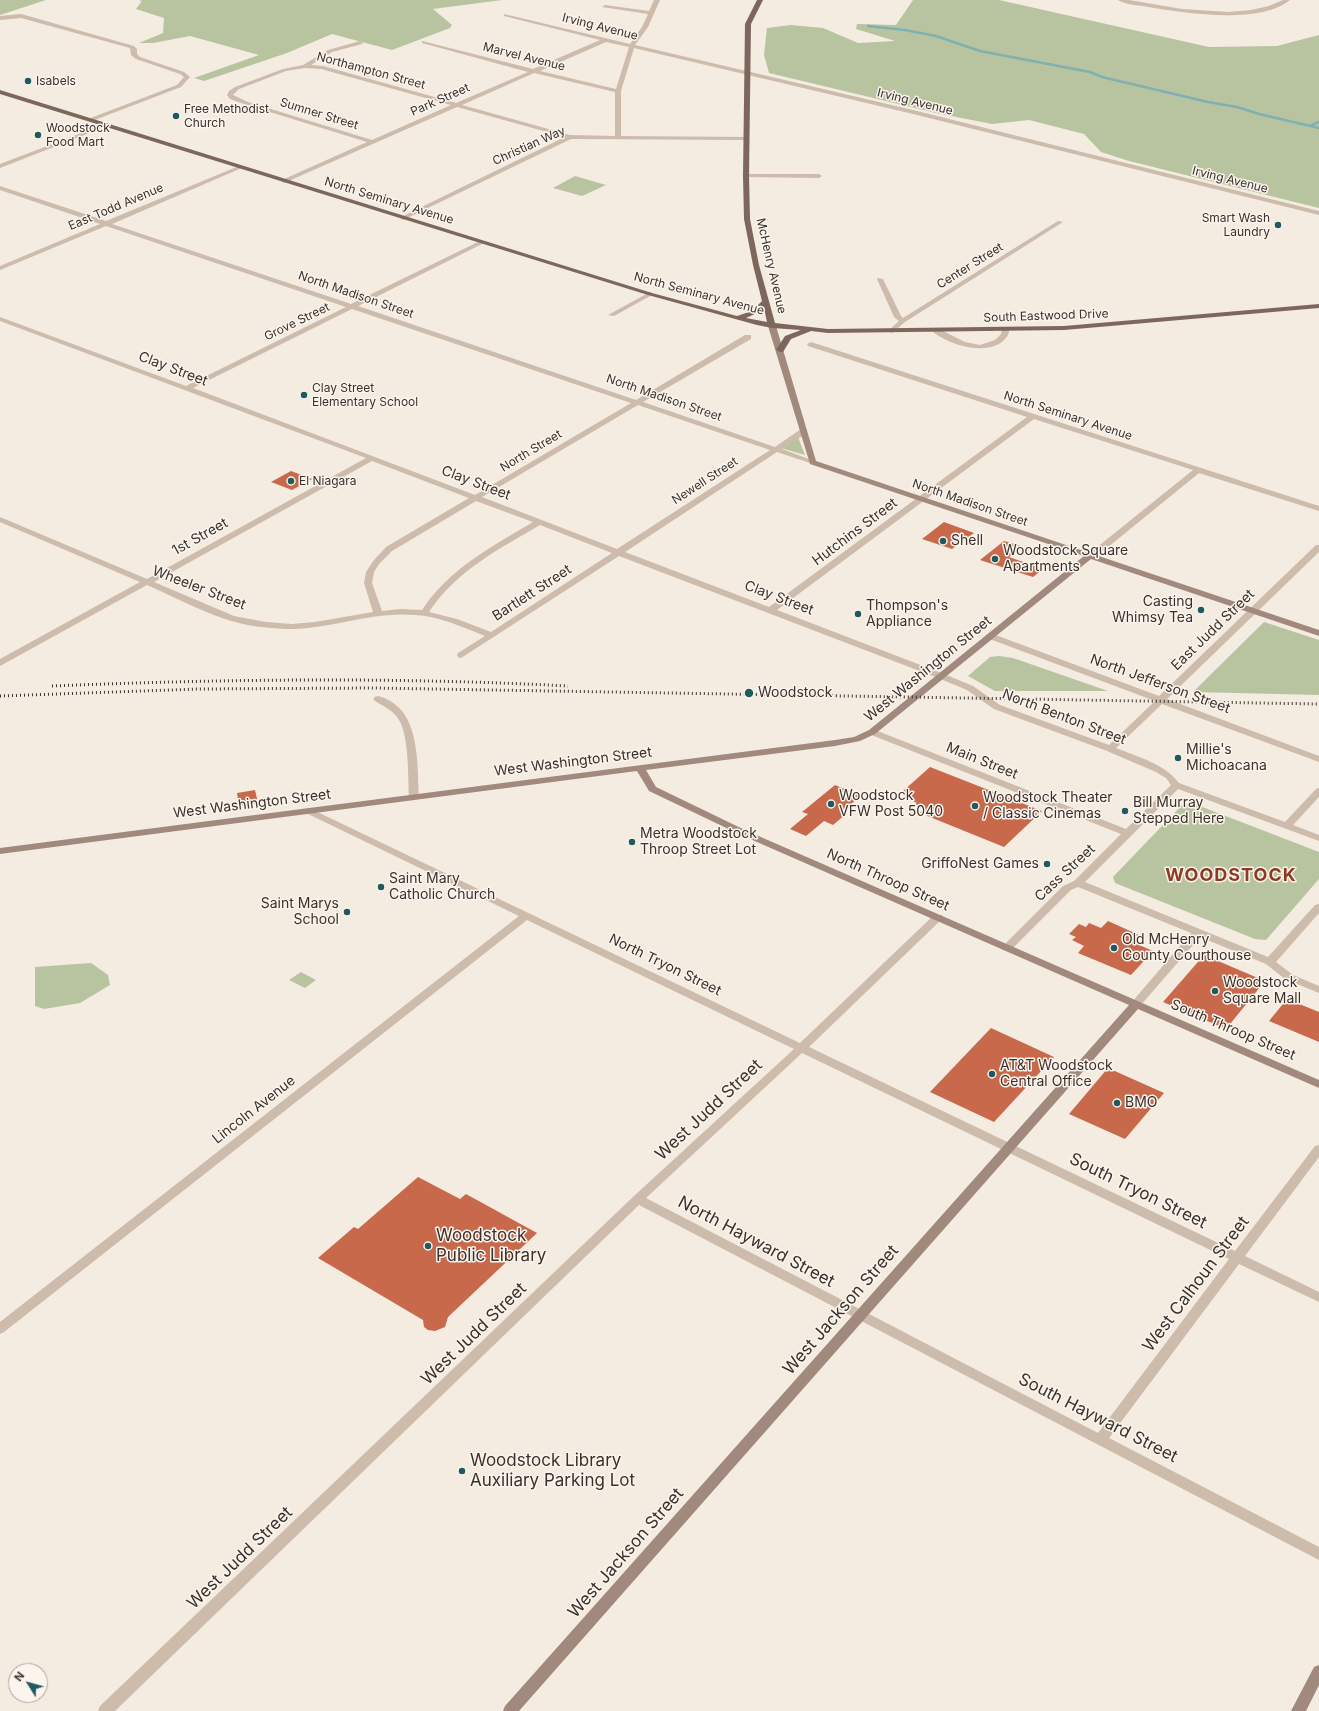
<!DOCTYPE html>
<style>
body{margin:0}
#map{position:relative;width:1319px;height:1711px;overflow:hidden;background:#f4ebe1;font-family:Inter,sans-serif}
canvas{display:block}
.north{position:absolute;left:8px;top:1663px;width:40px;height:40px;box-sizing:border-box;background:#fbf5ee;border:1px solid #aea6a0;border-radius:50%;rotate:307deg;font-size:11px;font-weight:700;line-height:16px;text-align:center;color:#3b302b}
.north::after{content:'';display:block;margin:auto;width:14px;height:18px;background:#1f5a5e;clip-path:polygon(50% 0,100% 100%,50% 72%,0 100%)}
</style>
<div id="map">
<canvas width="1319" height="1711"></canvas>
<div class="north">N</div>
</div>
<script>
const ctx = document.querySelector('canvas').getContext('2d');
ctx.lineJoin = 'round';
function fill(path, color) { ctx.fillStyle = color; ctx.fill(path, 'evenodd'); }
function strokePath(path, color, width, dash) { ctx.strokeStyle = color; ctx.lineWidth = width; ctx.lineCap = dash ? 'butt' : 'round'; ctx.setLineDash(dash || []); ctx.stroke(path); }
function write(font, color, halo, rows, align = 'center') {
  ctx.font = font + ' Inter,sans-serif'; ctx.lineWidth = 3; ctx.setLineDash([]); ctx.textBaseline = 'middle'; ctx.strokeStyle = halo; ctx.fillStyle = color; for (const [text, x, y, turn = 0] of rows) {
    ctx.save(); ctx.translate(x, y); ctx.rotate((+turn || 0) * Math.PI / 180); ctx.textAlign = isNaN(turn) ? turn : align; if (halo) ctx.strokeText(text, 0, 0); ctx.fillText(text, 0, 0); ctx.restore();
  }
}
fill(new Path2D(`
 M0,0H46L0,15Z
 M139,0H502L433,9L452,25L450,28L392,50L332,34L287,53L204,81L194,78L259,55L190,36L153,43H139L163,33L164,18L136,9L142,1Z
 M913,0H999L1209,47L1277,46L1319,35V208L1129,161L1101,152L1084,134L1029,120L992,124L936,113L769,73L764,55L767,28L791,25L823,28L858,43L895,41L856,29L857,24L896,25Z
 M575,176L606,185L582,196L553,188Z
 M798,437L805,455L781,448Z
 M1264,622L1319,640V695L1193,692Z
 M999,656L1013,658L1108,691H995L968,676L990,657Z
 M1192,803L1319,852V879L1266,940L1255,939L1115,883L1113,877L1182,805Z
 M91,963L108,975L110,985L80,1003L44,1009L35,1006V967Z
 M301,972L316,980L305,988L289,980Z`), '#b8c4a0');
strokePath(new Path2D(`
 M868,26L905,30L936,36L980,51L1090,72L1102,77L1208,102L1237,107L1259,114L1319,128
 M1310,126L1319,122`), '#7fb0b2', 2.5);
fill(new Path2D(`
 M291,471L312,479L292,490L271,482Z
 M944,522L974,533L952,549L922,539Z
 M1004,541L1021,546L1009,557L1043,569L1033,577L980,560Z
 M930,767L1042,811L1004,847L920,813L925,808L915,804L917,803L903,797L906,794L902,792Z
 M835,785L861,796L841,812L846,814L833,825L824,821L806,836L790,829L808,814L802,812Z
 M255,790L258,803L239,806L237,793Z
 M1108,921L1139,935L1132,942L1153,951L1131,975L1078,953L1084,946L1072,940L1076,937L1069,934L1079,924L1086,927L1089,923L1101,928Z
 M1204,955L1265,981L1226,1029L1163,1002Z
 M1287,999L1319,1012V1042L1269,1021Z
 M991,1028L1054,1057L994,1122L930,1092Z
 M1108,1068L1164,1093L1125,1139L1069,1114Z
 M418,1177L460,1199L466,1194L537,1233L448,1317L445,1327L435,1331L428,1330L424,1327L423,1320L318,1258L354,1227L358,1229Z`), '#c8694b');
fill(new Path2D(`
 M654,0H660L648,27L635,45L913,110L1319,211V215L913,114L634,48L621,91V136L746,137L748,138V140L571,139L403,220L400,218L401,217L565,137L457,107L284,183L281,181L282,180L367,142L244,104L230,99L227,95L229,91L235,87L283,69L303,65L328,50L360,41L363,43L362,44L332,52L311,65L323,66L456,103L528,72L422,43V41L533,69L600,40L504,16V14L630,44L642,27L648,14L602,7L605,5L649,11ZM606,42L629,47L616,89L540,71ZM305,68L321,69L451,105L372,140L248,102L233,95L239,89L286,71ZM534,73L615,92V136L570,135L462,105Z
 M1118,0H1129L1182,9L1229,12L1251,10L1269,6L1283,0H1290C1259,25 1185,13 1148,7C1139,5 1126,5 1118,0Z
 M21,14L134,46L137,49V54L140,57L184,72L190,77L181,87L92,121H88V119L177,85L184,77L180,74L136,59L131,55L130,48L21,18L0,20V16Z
 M105,124L110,125L0,168V164Z
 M239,166L244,167L112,224L351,304L480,241H484V243L358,306L636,400L745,335H751V339L643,402L775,447L801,429H807V433L782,449L817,462L813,464L777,452L625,552L769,607L1027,417L808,346L807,344L811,342L1319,506V511L1199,473L1102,552L1092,558H1086L1085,556L1096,548L1193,470L1034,419L777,610L944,674L973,686L1000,705L1109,745L1155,701L987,638L986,636L987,634H993L1159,696L1316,545H1319V552L1167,699L1319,756V762L1162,704L1116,748C1138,757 1165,764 1179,783L1285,822L1316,789L1319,788V797L1293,825L1319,835V841L1178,789L1085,882L1268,957L1315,905L1319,904V913L1276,962L1293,975L1319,986V993L1285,979L1266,964L1200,937L1140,1006H1132L1131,1004L1132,1002L1191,933L1078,887L1071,890L1011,950H1003L1002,948L1003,946L1063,886L1074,881L1121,834L869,734L867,732L869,730H875L1126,829L1171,785L1166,778L1156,772L1107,751L994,709L967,690L938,678L619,556L461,658L458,657L457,655L458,653L485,636C462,627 439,616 415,615C371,611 329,630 285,629C267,628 246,626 228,620C201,611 174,597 147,585L0,666V659L140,582L0,522V517L147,579L366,458L0,321V317L186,386L346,307L106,226L0,270V266L100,224L0,190V186L106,221ZM352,309L631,403L475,495L193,388ZM638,405L770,450L617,549L482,497ZM372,461L469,498L386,547L374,560L366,572L364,583L373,612L315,622L292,624L266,622L234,616L154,582ZM476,501L533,522C491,547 449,569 422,610L400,609L382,611L372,583L374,572L379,564L392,551ZM540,525L612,553L491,632L457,619L429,612C456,571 499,549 540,525Z
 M746,174H819L822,176L819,178L744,177L743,176Z
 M1058,221L1063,222L905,322L892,333L888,331L899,321L894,317L877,279L878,278L883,279L901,316L903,318Z
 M650,292L652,293V295L614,316L608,315Z
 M1002,328H1005L1009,330C1009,335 1007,337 1003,341C986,356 948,345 932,331L936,329H939L965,342L980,345L995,340L1001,334Z
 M378,696C421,707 417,762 419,797L417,799H411L409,797C408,777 409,736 399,720C394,711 383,706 375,701L373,699L375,697Z
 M309,808L800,1043L934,915H942L943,917L942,919L809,1047L1235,1251L1315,1146L1319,1145V1157L1245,1256L1319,1292V1302L1239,1264L1109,1438L1319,1547V1560L639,1205L115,1711H98L100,1706L634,1196L794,1049L527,920L4,1332L0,1334V1322L519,916L306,813L304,811L306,809ZM802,1053L1229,1259L1098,1433L646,1198Z`), '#cdbbac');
fill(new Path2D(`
 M772,324L776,326L816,461L1319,630V636L1091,559L875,734L860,741L835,746L646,770L656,787L747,831L1319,1080V1088L1138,1009L519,1711H503L505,1706L1129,1005L741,835L649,791L637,771L0,854V848L835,740L854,737L869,730L1084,556L810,464L768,326Z
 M1319,1665V1685L1306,1711H1291L1314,1667Z`), '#a18a7d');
fill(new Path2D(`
 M757,0H763L751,24L749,176L750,219L759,265L775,323L828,329L1064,326L1319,304V308L1064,330L828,333L811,331L791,339L783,352H780L776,350L785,336L801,330L772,328L757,325L648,295L0,94V90L652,293L737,316L752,311L762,301L753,265L744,219L743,176L745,24ZM764,308L767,322L746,318L757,313Z`), '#7d675c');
strokePath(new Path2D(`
 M52,686C224,679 396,677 568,686
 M0,696L199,689L374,688L1319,704`), '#3b302b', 3, [1, 3]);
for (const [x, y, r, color] of [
 [28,81,4,"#1f5a5e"],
 [176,116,4,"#1f5a5e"],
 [38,135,4,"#1f5a5e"],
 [1278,225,4,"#1f5a5e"],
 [304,395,4,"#1f5a5e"],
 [291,481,4,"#1f5a5e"],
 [943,541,4,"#1f5a5e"],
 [995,559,4,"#1f5a5e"],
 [1201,610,4,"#1f5a5e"],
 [858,614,4,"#1f5a5e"],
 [749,693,5,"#1f5a5e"],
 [1178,758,4,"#1f5a5e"],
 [831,804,4,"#1f5a5e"],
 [975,806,4,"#1f5a5e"],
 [1125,811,4,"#1f5a5e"],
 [632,842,4,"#1f5a5e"],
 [1047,864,4,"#1f5a5e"],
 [381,887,4,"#1f5a5e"],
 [347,912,4,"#1f5a5e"],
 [1114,948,4,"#1f5a5e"],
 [1215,991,4,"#1f5a5e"],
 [992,1074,4,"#1f5a5e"],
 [1117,1103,4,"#1f5a5e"],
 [428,1246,4,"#1f5a5e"],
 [462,1471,4,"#1f5a5e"]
]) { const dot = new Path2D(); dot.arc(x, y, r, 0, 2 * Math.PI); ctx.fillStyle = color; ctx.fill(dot); strokePath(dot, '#fbf5ee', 1.5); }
write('12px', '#3b302b', '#fbf5ee', [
 ["Irving Avenue",600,27,14],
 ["Marvel Avenue",524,57,14],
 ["Northampton Street",371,71,15],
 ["Park Street",440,100,-24],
 ["Irving Avenue",915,102,14],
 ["Sumner Street",319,114,17],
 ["Christian Way",529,146,-24],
 ["Irving Avenue",1230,180,14],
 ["North Seminary Avenue",389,201,17],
 ["East Todd Avenue",116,207,-23],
 ["McHenry Avenue",771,266,77],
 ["Center Street",970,266,-32],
 ["North Seminary Avenue",699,294,15],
 ["North Madison Street",356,295,19],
 ["South Eastwood Drive",1046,316,-2],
 ["Grove Street",297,322,-26],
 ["North Madison Street",664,398,19],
 ["North Seminary Avenue",1068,416,18],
 ["North Street",531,451,-31],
 ["Newell Street",705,481,-33],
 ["North Madison Street",970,503,19]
]);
write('12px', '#3b302b', '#fbf5ee', [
 ["Isabels",36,81],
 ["Free Methodist",184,109],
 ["Church",184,123],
 ["Woodstock",46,128],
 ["Food Mart",46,142],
 ["Smart Wash",1270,218,"right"],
 ["Laundry",1270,232,"right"],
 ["Clay Street",312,388],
 ["Elementary School",312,402],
 ["El Niagara",299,481]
], 'left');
write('14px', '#3b302b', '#fbf5ee', [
 ["Clay Street",173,369,21],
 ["Clay Street",476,483,21],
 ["Hutchins Street",855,532,-37],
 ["1st Street",200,537,-29],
 ["Wheeler Street",199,588,21],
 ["Bartlett Street",532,593,-33],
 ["Clay Street",779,598,21],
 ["East Judd Street",1213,630,-44],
 ["West Washington Street",928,669,-39],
 ["North Jefferson Street",1160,684,20],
 ["North Benton Street",1064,717,21],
 ["Main Street",982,761,22],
 ["West Washington Street",573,762,-7],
 ["West Washington Street",252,804,-7],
 ["Cass Street",1065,873,-43],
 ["North Throop Street",888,880,24],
 ["North Tryon Street",665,965,26],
 ["South Throop Street",1233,1030,23],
 ["Lincoln Avenue",254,1110,-38]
]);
write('14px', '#3b302b', '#fbf5ee', [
 ["Shell",951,541],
 ["Woodstock Square",1003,551],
 ["Apartments",1003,567],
 ["Casting",1193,602,"right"],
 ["Whimsy Tea",1193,618,"right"],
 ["Thompson's",866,606],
 ["Appliance",866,622],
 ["Woodstock",758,693],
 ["Millie's",1186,750],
 ["Michoacana",1186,766],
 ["Woodstock",839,796],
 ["VFW Post 5040",839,812],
 ["Woodstock Theater",983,798],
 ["/ Classic Cinemas",983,814],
 ["Bill Murray",1133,803],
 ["Stepped Here",1133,819],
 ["Metra Woodstock",640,834],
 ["Throop Street Lot",640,850],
 ["GriffoNest Games",1039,864,"right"],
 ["Saint Mary",389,879],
 ["Catholic Church",389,895],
 ["Saint Marys",339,904,"right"],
 ["School",339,920,"right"],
 ["Old McHenry",1122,940],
 ["County Courthouse",1122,956],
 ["Woodstock",1223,983],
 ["Square Mall",1223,999],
 ["AT&T Woodstock",1000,1066],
 ["Central Office",1000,1082],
 ["BMO",1125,1103]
], 'left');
write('17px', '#3b302b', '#fbf5ee', [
 ["West Judd Street",709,1110,-43],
 ["South Tryon Street",1138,1191,26],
 ["North Hayward Street",756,1242,28],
 ["West Calhoun Street",1196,1284,-53],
 ["West Jackson Street",841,1310,-49],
 ["West Judd Street",474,1334,-44],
 ["South Hayward Street",1098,1418,27],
 ["West Jackson Street",626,1553,-49],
 ["West Judd Street",240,1558,-44]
]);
write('17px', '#3b302b', '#fbf5ee', [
 ["Woodstock",436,1236],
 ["Public Library",436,1256],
 ["Woodstock Library",470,1461],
 ["Auxiliary Parking Lot",470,1481]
], 'left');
ctx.letterSpacing = '1px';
write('bold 18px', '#8c3b22', '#fbf5ee', [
 ["WOODSTOCK",1231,876]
]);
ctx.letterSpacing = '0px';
</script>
